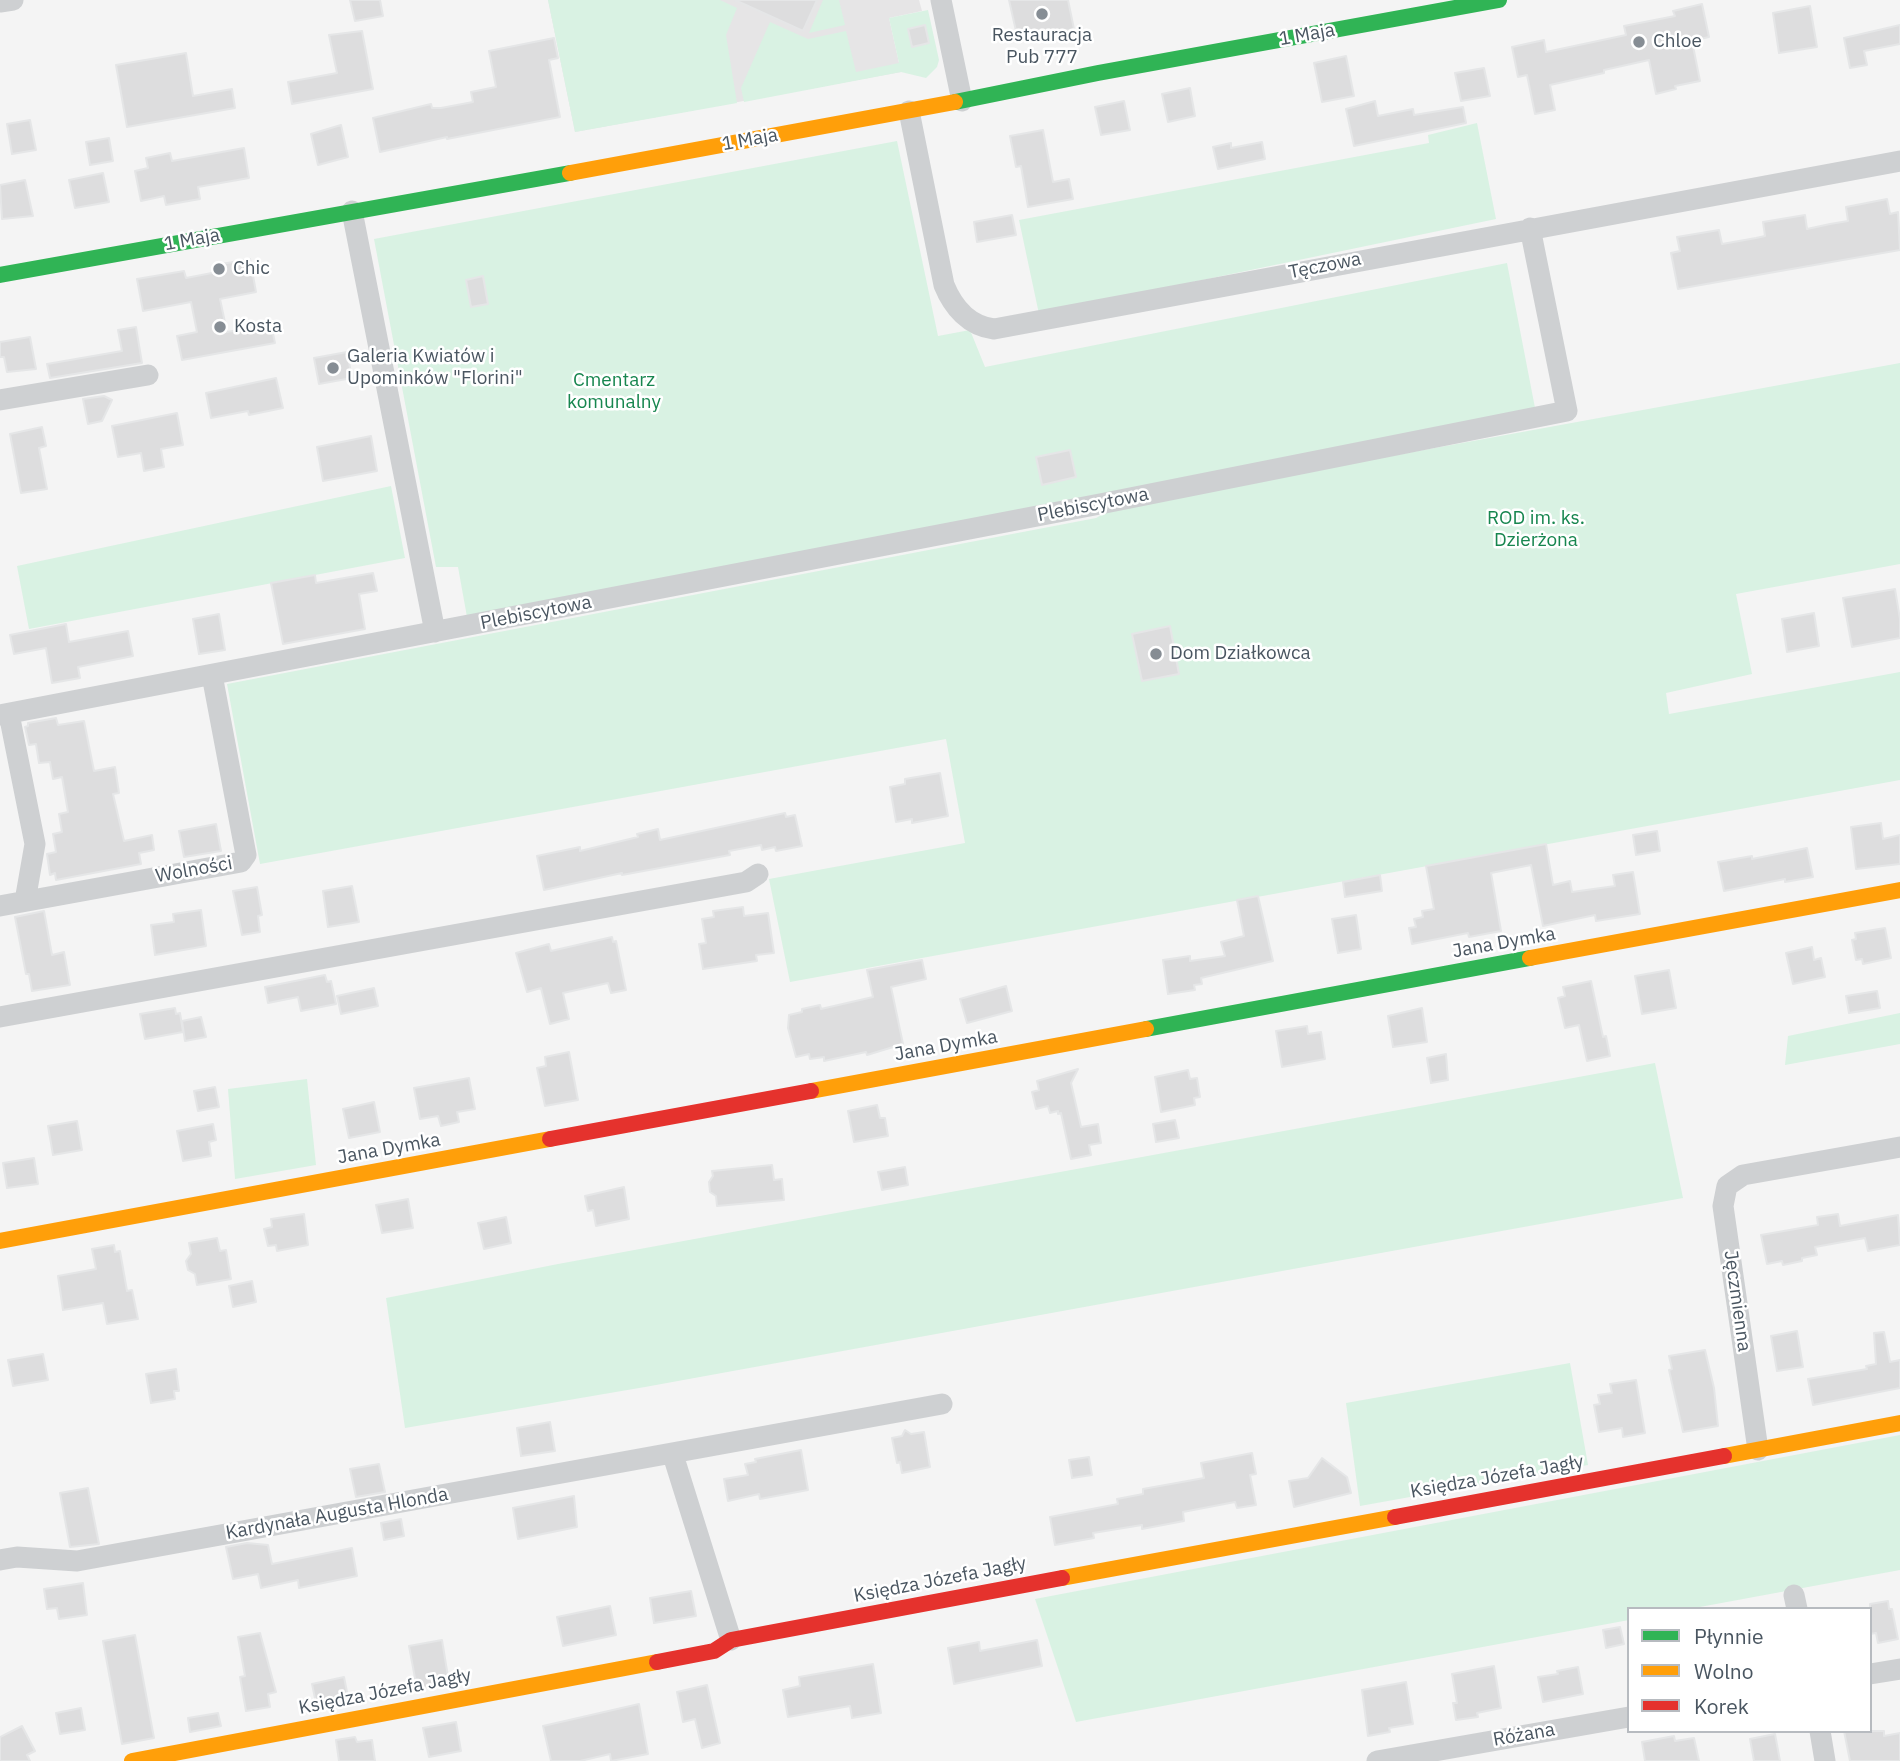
<!DOCTYPE html>
<meta charset="utf-8">
<style>
body{margin:0}
#map{position:relative;width:1900px;height:1761px;overflow:hidden;background:#f4f4f4;font-family:"IBM Plex Sans",sans-serif}
canvas{display:block}
.legend{position:absolute;left:1627px;top:1607px;width:245px;height:126px;box-sizing:border-box;background:#fff;border:2px solid #b7bbc0;margin:0;padding:9px 12px;list-style:none;font-size:21px;color:#4a5661}
.legend li{display:flex;align-items:center;gap:14px;height:35px}
.legend b{width:35px;border:2px solid #b7bbc0}
</style>
<div id="map">
<canvas width="1900" height="1761"></canvas>
<ul class="legend">
<li><b style="height:9px;background:#30b455"></b>Płynnie</li>
<li><b style="height:9px;background:#ff9f0a"></b>Wolno</li>
<li><b style="height:9px;background:#e5322d"></b>Korek</li>
</ul>
</div>
<script>
const ctx = document.querySelector('canvas').getContext('2d');
ctx.lineJoin = 'round';
function fill(path, color) { ctx.fillStyle = color; ctx.fill(path, 'evenodd'); }
function strokePath(path, color, width, dash) { ctx.strokeStyle = color; ctx.lineWidth = width; ctx.lineCap = dash ? 'butt' : 'round'; ctx.setLineDash(dash || []); ctx.stroke(path); }
function write(font, color, halo, rows, align = 'center') {
  ctx.font = font + ' "IBM Plex Sans",sans-serif'; ctx.lineWidth = 5; ctx.setLineDash([]); ctx.textBaseline = 'middle'; ctx.strokeStyle = halo; ctx.fillStyle = color; for (const [text, x, y, turn = 0] of rows) {
    ctx.save(); ctx.translate(x, y); ctx.rotate((+turn || 0) * Math.PI / 180); ctx.textAlign = isNaN(turn) ? turn : align; if (halo) ctx.strokeText(text, 0, 0); ctx.fillText(text, 0, 0); ctx.restore();
  }
}
fill(new Path2D(`
 M548,0H919L922,11L889,18L901,72L575,132Z`), '#e6e5e6');
fill(new Path2D(`
 M548,0H720L737,8L726,35L737,103L575,132Z
 M823,0H839L845,25L809,33Z
 M928,10L939,60L937,67L926,78L901,72L744,102L741,88L770,22L808,39L846,31L856,72L899,63L889,18Z
 M1477,123L1496,219L1039,314L1019,220L1429,143L1428,135Z
 M897,141L938,336L970,330L985,367L1507,263L1536,413L467,617L458,567H436L374,239Z
 M1900,363V564L1736,594L1752,674L1666,693L1669,714L1900,672V780L790,982L769,879L965,843L946,739L260,864L227,684L1096,518L1117,506Z
 M391,486L405,558L29,629L17,566Z
 M1900,1013V1044L1785,1065L1788,1036Z
 M1655,1063L1683,1198L645,1387L405,1428L386,1298L558,1264Z
 M307,1079L316,1165L235,1179L228,1089Z
 M1570,1363L1588,1465L1360,1506L1346,1403Z
 M1900,1435V1570L1689,1609H1629V1620L1076,1722L1035,1599Z`), '#d9f2e3');
const building = new Path2D(`
 M350,0H380L383,16L355,21Z
 M735,0H817L803,31Z
 M1009,0H1068L1074,29L1018,40Z
 M1702,4L1709,37L1692,41L1700,81L1675,86L1676,89L1656,94L1649,60L1604,70V73L1550,85L1555,110L1535,114L1527,75L1518,77L1512,47L1544,40L1546,52L1626,35L1624,26L1675,16L1673,11Z
 M1810,6L1817,47L1779,53L1773,13Z
 M925,25L929,43L912,47L908,29Z
 M1900,25V44L1864,51L1867,65L1850,68L1844,38Z
 M362,31L373,89L292,104L288,82L337,73L329,35Z
 M554,38L558,58L549,60L560,117L447,139V137L380,152L373,118L431,104L432,108H441L473,102L471,92L496,87L489,51Z
 M186,53L193,96L232,89L235,108L127,127L116,65Z
 M1346,56L1354,96L1322,102L1314,63Z
 M1484,68L1490,96L1461,101L1455,73Z
 M1190,88L1195,116L1168,122L1162,94Z
 M1124,101L1130,130L1101,135L1095,107Z
 M1375,101L1378,116L1413,109L1414,115L1463,107L1466,123L1354,146L1346,109Z
 M30,120L36,150L12,154L7,124Z
 M341,125L348,157L318,165L311,134Z
 M1043,130L1053,182L1069,179L1073,199L1028,207L1021,166L1016,167L1010,136Z
 M109,138L113,161L90,165L86,142Z
 M1262,142L1265,159L1218,169L1213,147L1231,143V148Z
 M244,148L249,178L198,187L200,199L166,205L164,196L141,201L135,171L148,168L146,158L170,153L172,161Z
 M103,173L109,202L75,208L69,180Z
 M25,180L33,216L2,219L0,185Z
 M1887,199L1890,214L1898,212L1900,250L1678,289L1671,253L1680,251L1677,237L1719,230L1722,244L1756,238L1765,236L1763,222L1805,215L1807,229L1830,224L1848,221L1846,207Z
 M1012,215L1016,235L977,242L974,222Z
 M250,259L256,292L220,299L227,332L271,324L275,343L182,360L177,336L197,332L191,302L143,311L137,279L184,271L186,278L217,272L216,265Z
 M483,276L488,304L471,307L466,280Z
 M136,327L142,363L50,378L47,364L122,351L118,330Z
 M30,337L36,369L7,372L4,357H0V342Z
 M347,352L352,378L319,384L314,358Z
 M276,378L283,408L249,415L248,411L211,418L206,393Z
 M104,396L112,400L102,421L88,424L83,399Z
 M177,413L183,445L161,449L164,467L144,471L141,453L118,457L112,426Z
 M42,427L46,446L39,448L47,489L21,493L10,434Z
 M371,436L377,471L323,481L317,447Z
 M1070,450L1076,477L1042,485L1036,457Z
 M373,573L377,591L359,594L365,629L283,644L271,583L315,575L316,583Z
 M1895,589L1900,619V638L1852,647L1843,598Z
 M1814,613L1819,646L1787,652L1782,619Z
 M219,614L225,650L199,654L193,619Z
 M66,624L69,642L128,631L133,656L78,667L80,678L52,683L46,648L14,654L10,635Z
 M1170,626L1179,674L1142,681L1132,634Z
 M56,718L58,725L84,721L94,771L115,767L119,793L113,794L124,841L152,835L154,850L139,853L141,864L56,880L55,873L50,875L47,854L56,852L53,834L62,832L59,814L68,812L62,777L53,779L50,762L39,763L36,744L29,745L25,727L28,726V723Z
 M940,773L948,816L912,823V819L896,822L890,787L905,784V779Z
 M785,813L786,817L795,815L802,846L776,851L775,847L762,850L761,845L729,851L730,855L622,875V873L544,890L537,856L580,847V851L638,837L637,834L658,829L660,840Z
 M1881,823L1883,839L1900,835V864L1856,869L1851,827Z
 M216,824L221,851L184,857L179,831Z
 M1657,831L1660,851L1636,855L1633,835Z
 M1546,844L1553,885L1570,881L1572,892L1615,886L1613,875L1633,872L1640,914L1596,921L1595,915L1543,926L1531,865L1491,873L1501,931L1469,937L1468,933L1412,944L1409,928L1416,927L1414,919L1423,917L1422,911L1434,909L1426,866Z
 M1807,848L1813,877L1785,882V879L1724,891L1718,862L1752,856V859Z
 M1380,875L1382,891L1345,897L1343,882Z
 M352,886L359,922L328,927L323,891Z
 M257,887L262,915L258,916L260,932L242,935L233,891Z
 M1258,896L1273,961L1201,978L1202,984L1194,985L1195,990L1168,994L1163,960L1190,956V961L1225,956L1221,942L1244,936L1237,900Z
 M743,907L744,916L768,913L774,953L756,955L757,961L703,969L699,944L706,943L702,919L714,917L713,911Z
 M201,910L206,946L155,955L151,925L174,922L173,914Z
 M44,911L52,955L64,952L70,985L32,991L29,974H26L15,917Z
 M1356,915L1361,949L1338,953L1332,919Z
 M1885,928L1891,958L1863,964L1862,959L1856,960L1852,940L1856,939L1855,933Z
 M612,937L613,942L616,941L626,990L611,993L608,983L563,993L569,1019L550,1024L541,988L527,992L516,953L549,944L551,951Z
 M1812,947L1814,960L1821,958L1825,977L1793,984L1786,953Z
 M922,960L926,979L891,987L903,1044L867,1055L866,1052L824,1061V1057L810,1059L809,1054L796,1057L788,1028L789,1015L802,1012V1009L820,1005L821,1009L873,997L867,970Z
 M1669,970L1676,1008L1642,1014L1635,976Z
 M325,975L327,982L331,981L336,1004L301,1011L298,997L268,1003L265,987Z
 M1591,981L1603,1037L1606,1036L1610,1056L1587,1061L1579,1025L1565,1028L1558,998L1565,996L1563,987Z
 M1006,986L1012,1011L967,1023L960,999Z
 M374,988L378,1006L341,1014L337,996Z
 M1877,991L1880,1008L1849,1013L1846,996Z
 M175,1008L176,1014L180,1013L183,1032L145,1039L140,1014Z
 M1422,1008L1427,1042L1393,1047L1388,1016Z
 M201,1017L206,1037L185,1041L182,1021Z
 M1307,1026L1308,1034L1321,1032L1325,1059L1282,1067L1276,1031Z
 M569,1052L578,1100L545,1106L537,1068L546,1066L545,1057Z
 M1446,1054L1448,1080L1431,1083L1427,1058Z
 M1078,1069L1071,1083L1081,1127L1098,1124L1101,1143L1089,1145L1091,1155L1071,1159L1061,1113L1058,1114V1111L1050,1113L1048,1106L1036,1109L1032,1092L1039,1090L1037,1081Z
 M1188,1070L1190,1079L1197,1078L1200,1097L1194,1098L1195,1105L1161,1112L1155,1077Z
 M469,1078L475,1109L457,1112L459,1122L441,1126L438,1116L420,1119L414,1088Z
 M215,1087L219,1107L198,1111L194,1091Z
 M374,1102L380,1132L349,1138L343,1109Z
 M877,1105L880,1118H885L888,1136L854,1142L848,1111Z
 M1175,1120L1179,1138L1156,1142L1153,1124Z
 M77,1121L82,1150L53,1155L48,1126Z
 M213,1124L216,1140L209,1142L211,1156L183,1161L177,1131Z
 M34,1158L38,1184L7,1188L3,1163Z
 M772,1165L774,1180L782,1179L784,1200L717,1206L716,1196L710,1192L709,1182L713,1176L712,1171Z
 M905,1167L908,1185L882,1190L878,1172Z
 M624,1187L629,1219L596,1226L593,1210L588,1211L585,1196Z
 M408,1199L413,1228L382,1233L376,1205Z
 M304,1214L308,1245L277,1251L276,1245L268,1246L264,1229L272,1227L271,1219Z
 M1838,1214L1840,1226L1898,1215L1900,1245L1868,1251L1865,1238L1815,1247L1817,1255L1802,1258V1261L1783,1265L1782,1261L1767,1264L1761,1235L1818,1225L1817,1217Z
 M506,1217L511,1243L484,1249L478,1223Z
 M217,1238L220,1251L226,1250L231,1279L197,1285L195,1274L188,1270L186,1261L191,1254L189,1243Z
 M114,1245L115,1252L120,1251L127,1291L132,1290L138,1319L107,1324L103,1303L63,1310L58,1276L96,1269L92,1249Z
 M252,1281L256,1302L233,1307L229,1286Z
 M1797,1331L1803,1367L1777,1371L1771,1336Z
 M1884,1332L1890,1362L1900,1360V1388L1813,1405L1808,1379L1867,1369L1866,1366L1876,1364L1874,1333Z
 M1705,1350L1714,1388L1718,1426L1683,1432L1669,1370L1672,1369L1669,1356Z
 M43,1354L48,1380L13,1386L8,1360Z
 M176,1369L179,1391H174L175,1399L151,1403L146,1374Z
 M1636,1380L1645,1433L1623,1437L1622,1428L1599,1432L1594,1405L1600,1404L1598,1395L1612,1393L1610,1384Z
 M550,1422L555,1451L521,1456L517,1428Z
 M905,1430L911,1434L924,1432L930,1467L902,1473L900,1462L897,1463L892,1438L902,1436Z
 M801,1450L808,1490L760,1499L759,1494L728,1501L724,1479L748,1475L745,1464L756,1462L755,1459Z
 M1252,1453L1256,1474L1250,1475L1256,1505L1237,1508L1235,1502L1183,1512L1184,1521L1142,1529V1525L1093,1533L1094,1538L1055,1545L1050,1517L1118,1504L1117,1499L1143,1494V1489L1204,1478L1201,1463Z
 M1089,1457L1092,1475L1072,1478L1069,1460Z
 M1322,1458L1347,1477L1351,1493L1294,1507L1289,1481L1308,1478Z
 M379,1464L385,1492L356,1497L350,1469Z
 M88,1488L99,1544L70,1547L60,1493Z
 M574,1496L577,1527L518,1539L513,1508Z
 M401,1519L404,1536L384,1540L381,1523Z
 M247,1543L268,1545L272,1564L352,1548L357,1576L299,1588L298,1580L261,1588L258,1574L233,1579L226,1547Z
 M83,1583L87,1615L59,1619L57,1608L47,1609L44,1589Z
 M691,1591L696,1616L654,1623L650,1598Z
 M1888,1601L1889,1609H1892L1898,1639L1878,1643L1876,1633L1870,1634V1604Z
 M610,1606L616,1635L563,1646L557,1617Z
 M1620,1627L1624,1644L1606,1648L1603,1630Z
 M260,1633L276,1692L268,1694L270,1707L246,1711L240,1677L245,1676L238,1637Z
 M135,1635L154,1738L122,1744L103,1641Z
 M442,1640L449,1683L417,1689L409,1646Z
 M1037,1640L1042,1666L954,1684L948,1648L979,1642L980,1651Z
 M873,1664L881,1713L852,1718L850,1706L788,1717L783,1690L800,1686L799,1677Z
 M1494,1666L1501,1708L1477,1713L1478,1717L1456,1720L1453,1703H1457L1452,1674Z
 M1578,1667L1583,1694L1543,1702L1538,1677L1558,1674L1557,1671Z
 M344,1677L349,1702L317,1708L312,1684Z
 M1406,1682L1413,1724L1389,1728L1390,1732L1368,1736L1362,1690Z
 M707,1685L720,1743L702,1748L695,1719L683,1722L677,1692Z
 M639,1704L648,1754L611,1761L610,1754L580,1761H551L543,1726Z
 M81,1708L85,1730L60,1734L56,1713Z
 M218,1713L221,1726L190,1732L188,1718Z
 M456,1722L461,1751L429,1757L423,1728Z
 M22,1726L35,1751L27,1755L30,1761H0V1737Z
 M1844,1731H1884V1736L1900,1733V1761H1850Z
 M1775,1734L1780,1761H1754L1750,1739Z
 M1674,1736L1675,1741L1694,1738L1699,1761H1645L1642,1742Z
 M355,1737L357,1742L372,1740L375,1761H339L336,1740Z`);
fill(building, '#ddddde');
strokePath(building, '#e5e6e7', 2);
strokePath(new Path2D(`
 M941,0L962,101
 M0,2L13,0
 M909,111L944,285C953,307 969,326 994,329L1900,161
 M352,211L435,632
 M0,400L148,375
 M9,714L35,844L25,901
 M0,715L1105,503L1567,411L1530,228
 M0,906L241,862L246,855L212,675
 M0,1017L746,882L758,874
 M1758,1450L1723,1206L1727,1186L1743,1175L1900,1147
 M673,1455L731,1640
 M0,1560L17,1557L77,1561L942,1404
 M1794,1595L1797,1609
 M1870,1674L1900,1669
 M1820,1731L1825,1761
 M1377,1761L1629,1717`), '#ced0d2', 21);
strokePath(new Path2D(`
 M955,102L1098,73L1499,0
 M0,275L570,173
 M1146,1029L1530,958`), '#30b455', 16);
strokePath(new Path2D(`
 M570,173L955,102
 M1530,958L1900,890
 M811,1091L1146,1029
 M0,1241L550,1139
 M1724,1456L1900,1423
 M1062,1578L1395,1517
 M132,1761L657,1662`), '#ff9f0a', 16);
strokePath(new Path2D(`
 M550,1139L811,1091
 M1395,1517L1724,1456
 M657,1662L714,1651L731,1640L1062,1578`), '#e5322d', 16);
for (const [x, y, r, color] of [
 [1042,14,7,"#868d94"],
 [1639,42,7,"#868d94"],
 [219,269,7,"#868d94"],
 [220,327,7,"#868d94"],
 [333,368,7,"#868d94"],
 [1156,654,7,"#868d94"]
]) { const dot = new Path2D(); dot.arc(x, y, r, 0, 2 * Math.PI); ctx.fillStyle = color; ctx.fill(dot); strokePath(dot, '#fff', 2.5); }
write('19px', '#4a5661', '#fff', [
 ["1 Maja",1307,35,-10],
 ["1 Maja",750,140,-10],
 ["1 Maja",192,240,-10],
 ["Tęczowa",1325,266,-11],
 ["Plebiscytowa",1093,505,-11],
 ["Plebiscytowa",536,613,-11],
 ["Wolności",194,870,-10],
 ["Jana Dymka",1504,943,-10],
 ["Jana Dymka",946,1046,-10],
 ["Jana Dymka",389,1149,-10],
 ["Jęczmienna",1737,1301,82],
 ["Księdza Józefa Jagły",1497,1477,-10],
 ["Kardynała Augusta Hlonda",337,1514,-10],
 ["Księdza Józefa Jagły",940,1580,-11],
 ["Księdza Józefa Jagły",385,1692,-11],
 ["Różana",1524,1735,-10]
]);
write('19px', '#4a5661', '#fff', [
 ["Restauracja",1042,36,"center"],
 ["Pub 777",1042,58,"center"],
 ["Chloe",1653,42],
 ["Chic",233,269],
 ["Kosta",234,327],
 ["Galeria Kwiatów i",347,357],
 ["Upominków \"Florini\"",347,379],
 ["Dom Działkowca",1170,654]
], 'left');
write('19px', '#17864f', '#fff', [
 ["Cmentarz",614,381],
 ["komunalny",614,403],
 ["ROD im. ks.",1536,519],
 ["Dzierżona",1536,541]
]);
</script>
